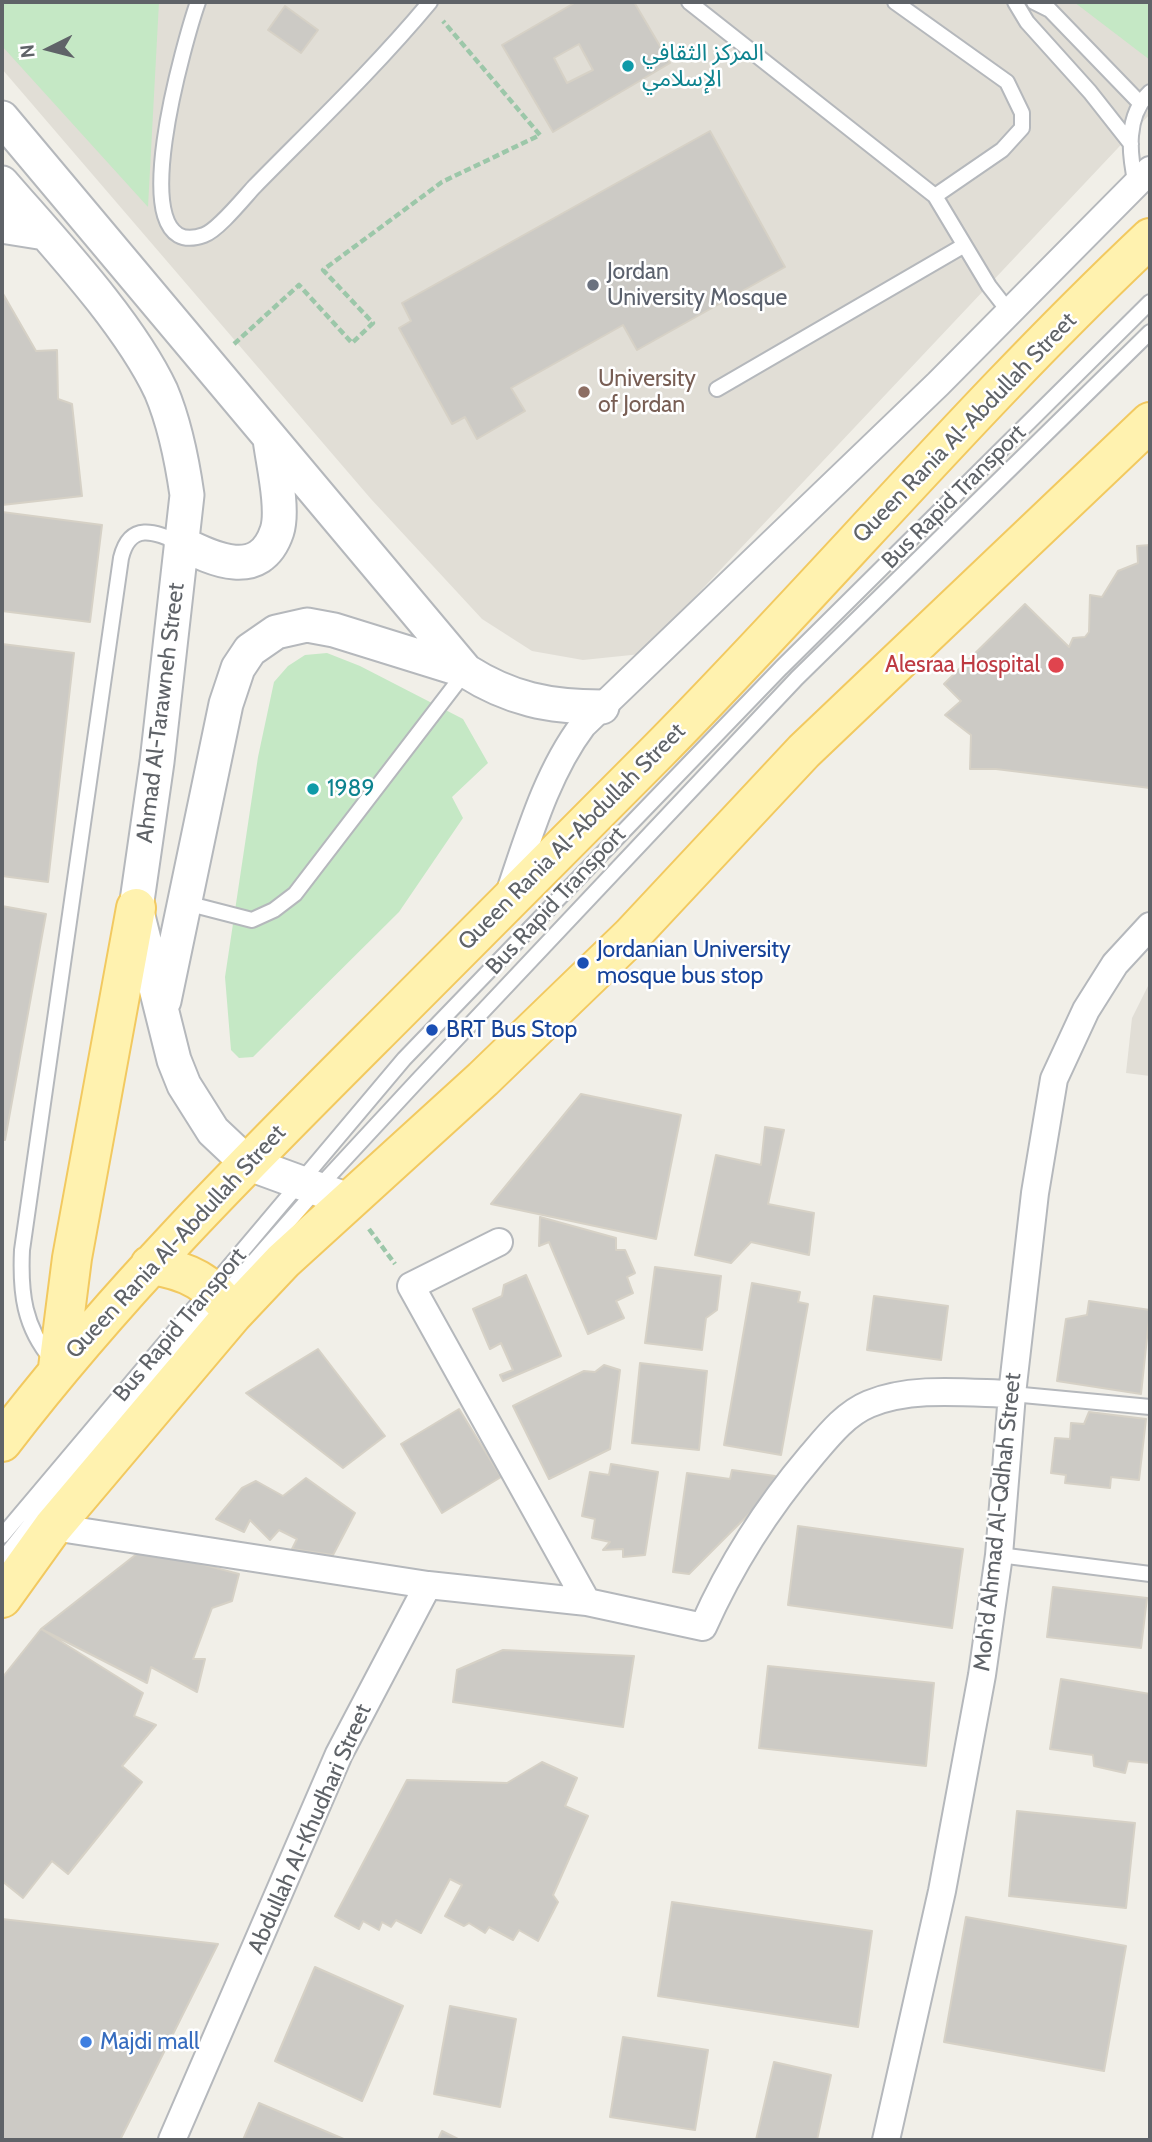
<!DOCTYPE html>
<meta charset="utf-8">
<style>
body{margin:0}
#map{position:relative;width:1152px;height:2142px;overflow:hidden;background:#f1efe8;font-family:Cabin,sans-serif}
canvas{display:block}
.frame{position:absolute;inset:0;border:4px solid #5f6368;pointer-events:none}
.north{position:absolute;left:14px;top:14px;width:70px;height:70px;-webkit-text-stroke:5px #fff;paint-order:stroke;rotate:264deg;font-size:19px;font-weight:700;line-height:28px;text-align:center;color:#5f6368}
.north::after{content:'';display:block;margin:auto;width:24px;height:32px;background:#5f6368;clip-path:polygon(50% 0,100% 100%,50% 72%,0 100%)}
</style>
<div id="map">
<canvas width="1152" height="2142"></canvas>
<div class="frame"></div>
<div class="north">N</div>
</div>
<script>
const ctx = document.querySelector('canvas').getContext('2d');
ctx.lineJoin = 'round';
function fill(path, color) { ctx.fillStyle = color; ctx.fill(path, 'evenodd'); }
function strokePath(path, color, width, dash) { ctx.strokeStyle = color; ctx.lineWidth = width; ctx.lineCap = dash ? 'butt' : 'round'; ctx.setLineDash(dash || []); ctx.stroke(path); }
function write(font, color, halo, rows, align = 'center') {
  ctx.font = font + ' Cabin,"Noto Sans Arabic",sans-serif'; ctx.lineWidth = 5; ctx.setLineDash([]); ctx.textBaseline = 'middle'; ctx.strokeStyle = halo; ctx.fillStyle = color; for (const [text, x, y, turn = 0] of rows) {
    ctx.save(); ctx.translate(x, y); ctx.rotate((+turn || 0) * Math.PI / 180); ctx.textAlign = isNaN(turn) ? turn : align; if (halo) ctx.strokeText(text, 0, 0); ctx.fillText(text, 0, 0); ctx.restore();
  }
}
fill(new Path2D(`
 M2,2H1150V114L641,654L583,660L532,651L482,619L371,499L2,69Z
 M1150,982V1076L1126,1073L1132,1018Z`), '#e1ded6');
fill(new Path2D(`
 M2,2H159L148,207L2,46Z
 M1074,2H1150V60Z
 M327,653L360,666L463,719L488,763L452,797L463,818L399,912L253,1057L239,1058L231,1050L225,977L258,757L274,682L288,666L305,655Z`), '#c5e8c5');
const building = new Path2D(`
 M576,2H634L670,63L553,132L502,45ZM579,44L593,70L567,83L554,58Z
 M285,6L318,30L301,53L268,30Z
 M710,131L785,267L637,350L623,325L511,388L525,411L477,439L465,417L452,424L399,328L411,321L402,303Z
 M2,292L36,351L57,350L58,399L72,404L82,496L2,505Z
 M2,512L102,525L90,622L2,611Z
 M1150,545V788L996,769H970L971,735L945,715L961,701L944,684L1025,604L1069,647L1073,638L1085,637L1089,632L1090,595L1102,597L1118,571L1138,563L1137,546Z
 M2,644L74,653L48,882L2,876Z
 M2,906L46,914L5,1140H2Z
 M581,1094L681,1115L656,1239L491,1204Z
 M765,1127L784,1130L768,1204L814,1213L809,1255L751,1242L731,1263L695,1255L716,1155L761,1165Z
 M540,1217L616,1238V1250H625L635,1273L627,1277L633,1293L616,1301L624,1318L588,1334L549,1242L539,1246Z
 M655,1267L721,1276L717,1310L706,1318L702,1350L645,1343Z
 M526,1275L561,1356L503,1381L500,1375L513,1370L501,1343L490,1349L473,1309L502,1296L504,1285Z
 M752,1283L800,1292L798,1302L808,1304L781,1455L724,1445Z
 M874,1296L948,1306L941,1360L867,1350Z
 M1089,1301L1150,1310L1141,1394L1057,1381L1066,1319L1087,1315Z
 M318,1349L385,1436L343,1468L246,1393Z
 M640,1363L707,1371L699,1450L632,1443Z
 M604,1365L620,1370L610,1449L549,1479L513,1406L584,1371L595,1372Z
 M459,1409L501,1477L442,1513L401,1444Z
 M1089,1412L1146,1419L1139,1480L1111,1477L1110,1488L1065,1483L1066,1475L1051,1473L1055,1438L1070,1439L1071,1423L1084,1424Z
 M611,1464L658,1472L645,1555L623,1557V1549L603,1550L610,1542L592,1538L595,1519L582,1516L590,1472L609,1475Z
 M732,1470L775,1476L773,1490L689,1574L673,1572L687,1473L730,1479Z
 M306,1478L355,1513L333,1555L292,1549L297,1539L279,1530L270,1540L250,1520L244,1532L216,1519L242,1488L256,1481L283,1496Z
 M798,1526L963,1549L952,1628L788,1605Z
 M143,1549L239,1574L232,1601L212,1608L193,1659H205L197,1692L151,1667L147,1683L41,1629Z
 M1053,1587L1147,1598L1141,1648L1047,1637Z
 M41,1629L143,1693L134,1716L156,1725L122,1766L142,1782L68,1874L52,1861L23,1898L2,1881V1678Z
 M503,1650L634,1656L623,1727L453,1702L457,1670Z
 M768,1666L934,1683L926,1766L759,1748Z
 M1061,1679L1150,1694V1763L1128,1761L1125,1773L1094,1766L1093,1755L1050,1749Z
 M542,1762L577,1778L565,1806L588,1816L553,1895L558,1902L538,1941L519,1930L513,1940L489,1927L485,1933L469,1923L464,1926L445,1916L462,1885L450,1879L421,1933L396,1920L391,1927L382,1922L379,1930L363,1921L359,1929L335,1916L407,1780L507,1783Z
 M1017,1811L1135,1823L1126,1908L1009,1896Z
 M672,1902L872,1931L858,2027L658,1996Z
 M966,1917L1126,1946L1104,2071L944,2042Z
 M2,1919L218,1944L120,2140H2Z
 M315,1967L403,2006L362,2101L275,2061Z
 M450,2006L516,2019L500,2107L434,2094Z
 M623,2037L708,2050L695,2130L610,2117Z
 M774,2062L831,2075L817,2140H756Z
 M259,2103L346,2140H243Z
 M442,2131L460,2140H438Z`);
fill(building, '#cccac5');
strokePath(building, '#d6d1c6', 2);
const service = new Path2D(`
 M198,2C188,30 117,266 204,235C218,230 243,199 254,187C313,127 376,67 430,2
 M689,2L935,196L989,286L1010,313
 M895,2L1007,82L1022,113V128L1002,150L935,196
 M1015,2L1027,22L1090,92L1131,144
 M1034,2L1050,10L1139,102
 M1136,185C1129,153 1125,116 1150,92
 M717,389L963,246
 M186,903L252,920L274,910L295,894L466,671
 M52,1360C24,1327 20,1293 22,1250L121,558C130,521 155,532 181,543
 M1012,1394L1150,1407
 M2,1536L404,1059L781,668L1150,302
 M999,1555L1150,1574
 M2,1560L91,1447L318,1188L418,1080L797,678L1150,332`);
const minor = new Path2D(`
 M508,897C528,839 546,774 583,725L938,384L1150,170
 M499,1242L411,1286L587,1602
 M53,1527L428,1585
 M172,2140L339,1754L428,1585L587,1602L703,1627C731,1564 766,1509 811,1456C828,1436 845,1414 869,1404C912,1386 967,1393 1012,1394
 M886,2140L942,1891L982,1675L999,1555L1012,1394L1035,1193L1054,1079L1086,1010L1115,964L1150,926`);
const tertiary = new Path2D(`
 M2,118L466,671C510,699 549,707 602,707
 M2,183C53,242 128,321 161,391C175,424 182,460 187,495L157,762L136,908L174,1060L184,1085L213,1131L247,1163L348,1200
 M2,226L45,233
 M181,543C213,559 260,582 277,531C284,509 273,463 270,439
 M164,1001L226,704L238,668L250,650L276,632L307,625L334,630L466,671`);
const primary = new Path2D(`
 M150,1265C187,1270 212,1283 233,1314
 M58,1368L72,1258L136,908
 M2,1442C119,1289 256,1154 392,1018C481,929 569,840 658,751C824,583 978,400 1150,238
 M2,1598L53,1527L233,1314L283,1261L483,1079L631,936L804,751L1150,422`);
strokePath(service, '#b5b8bc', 18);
strokePath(minor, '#b5b8bc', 30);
strokePath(tertiary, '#b5b8bc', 37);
strokePath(primary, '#f2c960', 42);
strokePath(new Path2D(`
 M234,344L299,285L352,343L373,323L323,270L442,182L540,135L443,21
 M369,1229L395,1264`), '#9cc7a9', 4.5, [7, 3.5]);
strokePath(service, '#fff', 14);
strokePath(minor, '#fff', 26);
strokePath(tertiary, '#fff', 33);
strokePath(primary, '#fff2af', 38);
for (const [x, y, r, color] of [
 [628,66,7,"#0f9aa8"],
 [593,285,7,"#6b7280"],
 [584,392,7,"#8d6e63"],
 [1056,665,9,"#e0444e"],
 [313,789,7,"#0f9aa8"],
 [583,963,7,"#1a4fb4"],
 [432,1030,7,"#1a4fb4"],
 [86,2042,7,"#3f7fe0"]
]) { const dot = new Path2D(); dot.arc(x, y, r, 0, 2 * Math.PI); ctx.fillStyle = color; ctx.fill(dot); strokePath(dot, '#fff', 2.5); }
write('23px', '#0d838f', '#fff', [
 ["المركز الثقافي",642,53],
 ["الإسلامي",642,79],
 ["1989",327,789]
], 'left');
write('23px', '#5b616d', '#fff', [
 ["Jordan",607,272],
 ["University Mosque",607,298]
], 'left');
write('23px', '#785e54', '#fff', [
 ["University",598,379],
 ["of Jordan",598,405]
], 'left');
write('23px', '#5f6368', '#fff', [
 ["Queen Rania Al-Abdullah Street",965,428,-46],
 ["Bus Rapid Transport",954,497,-45],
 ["Ahmad Al-Tarawneh Street",161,713,-83],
 ["Queen Rania Al-Abdullah Street",572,837,-45],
 ["Bus Rapid Transport",556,901,-47],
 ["Queen Rania Al-Abdullah Street",176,1242,-47],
 ["Bus Rapid Transport",180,1325,-50],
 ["Moh'd Ahmad Al-Qdhah Street",998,1522,-84],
 ["Abdullah Al-Khudhari Street",310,1829,-66]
]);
write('23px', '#be3a42', '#fff', [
 ["Alesraa Hospital",1040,665]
], 'right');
write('23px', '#164399', '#fff', [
 ["Jordanian University",597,950],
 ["mosque bus stop",597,976],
 ["BRT Bus Stop",446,1030]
], 'left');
write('23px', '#366cbe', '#fff', [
 ["Majdi mall",100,2042]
], 'left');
</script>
